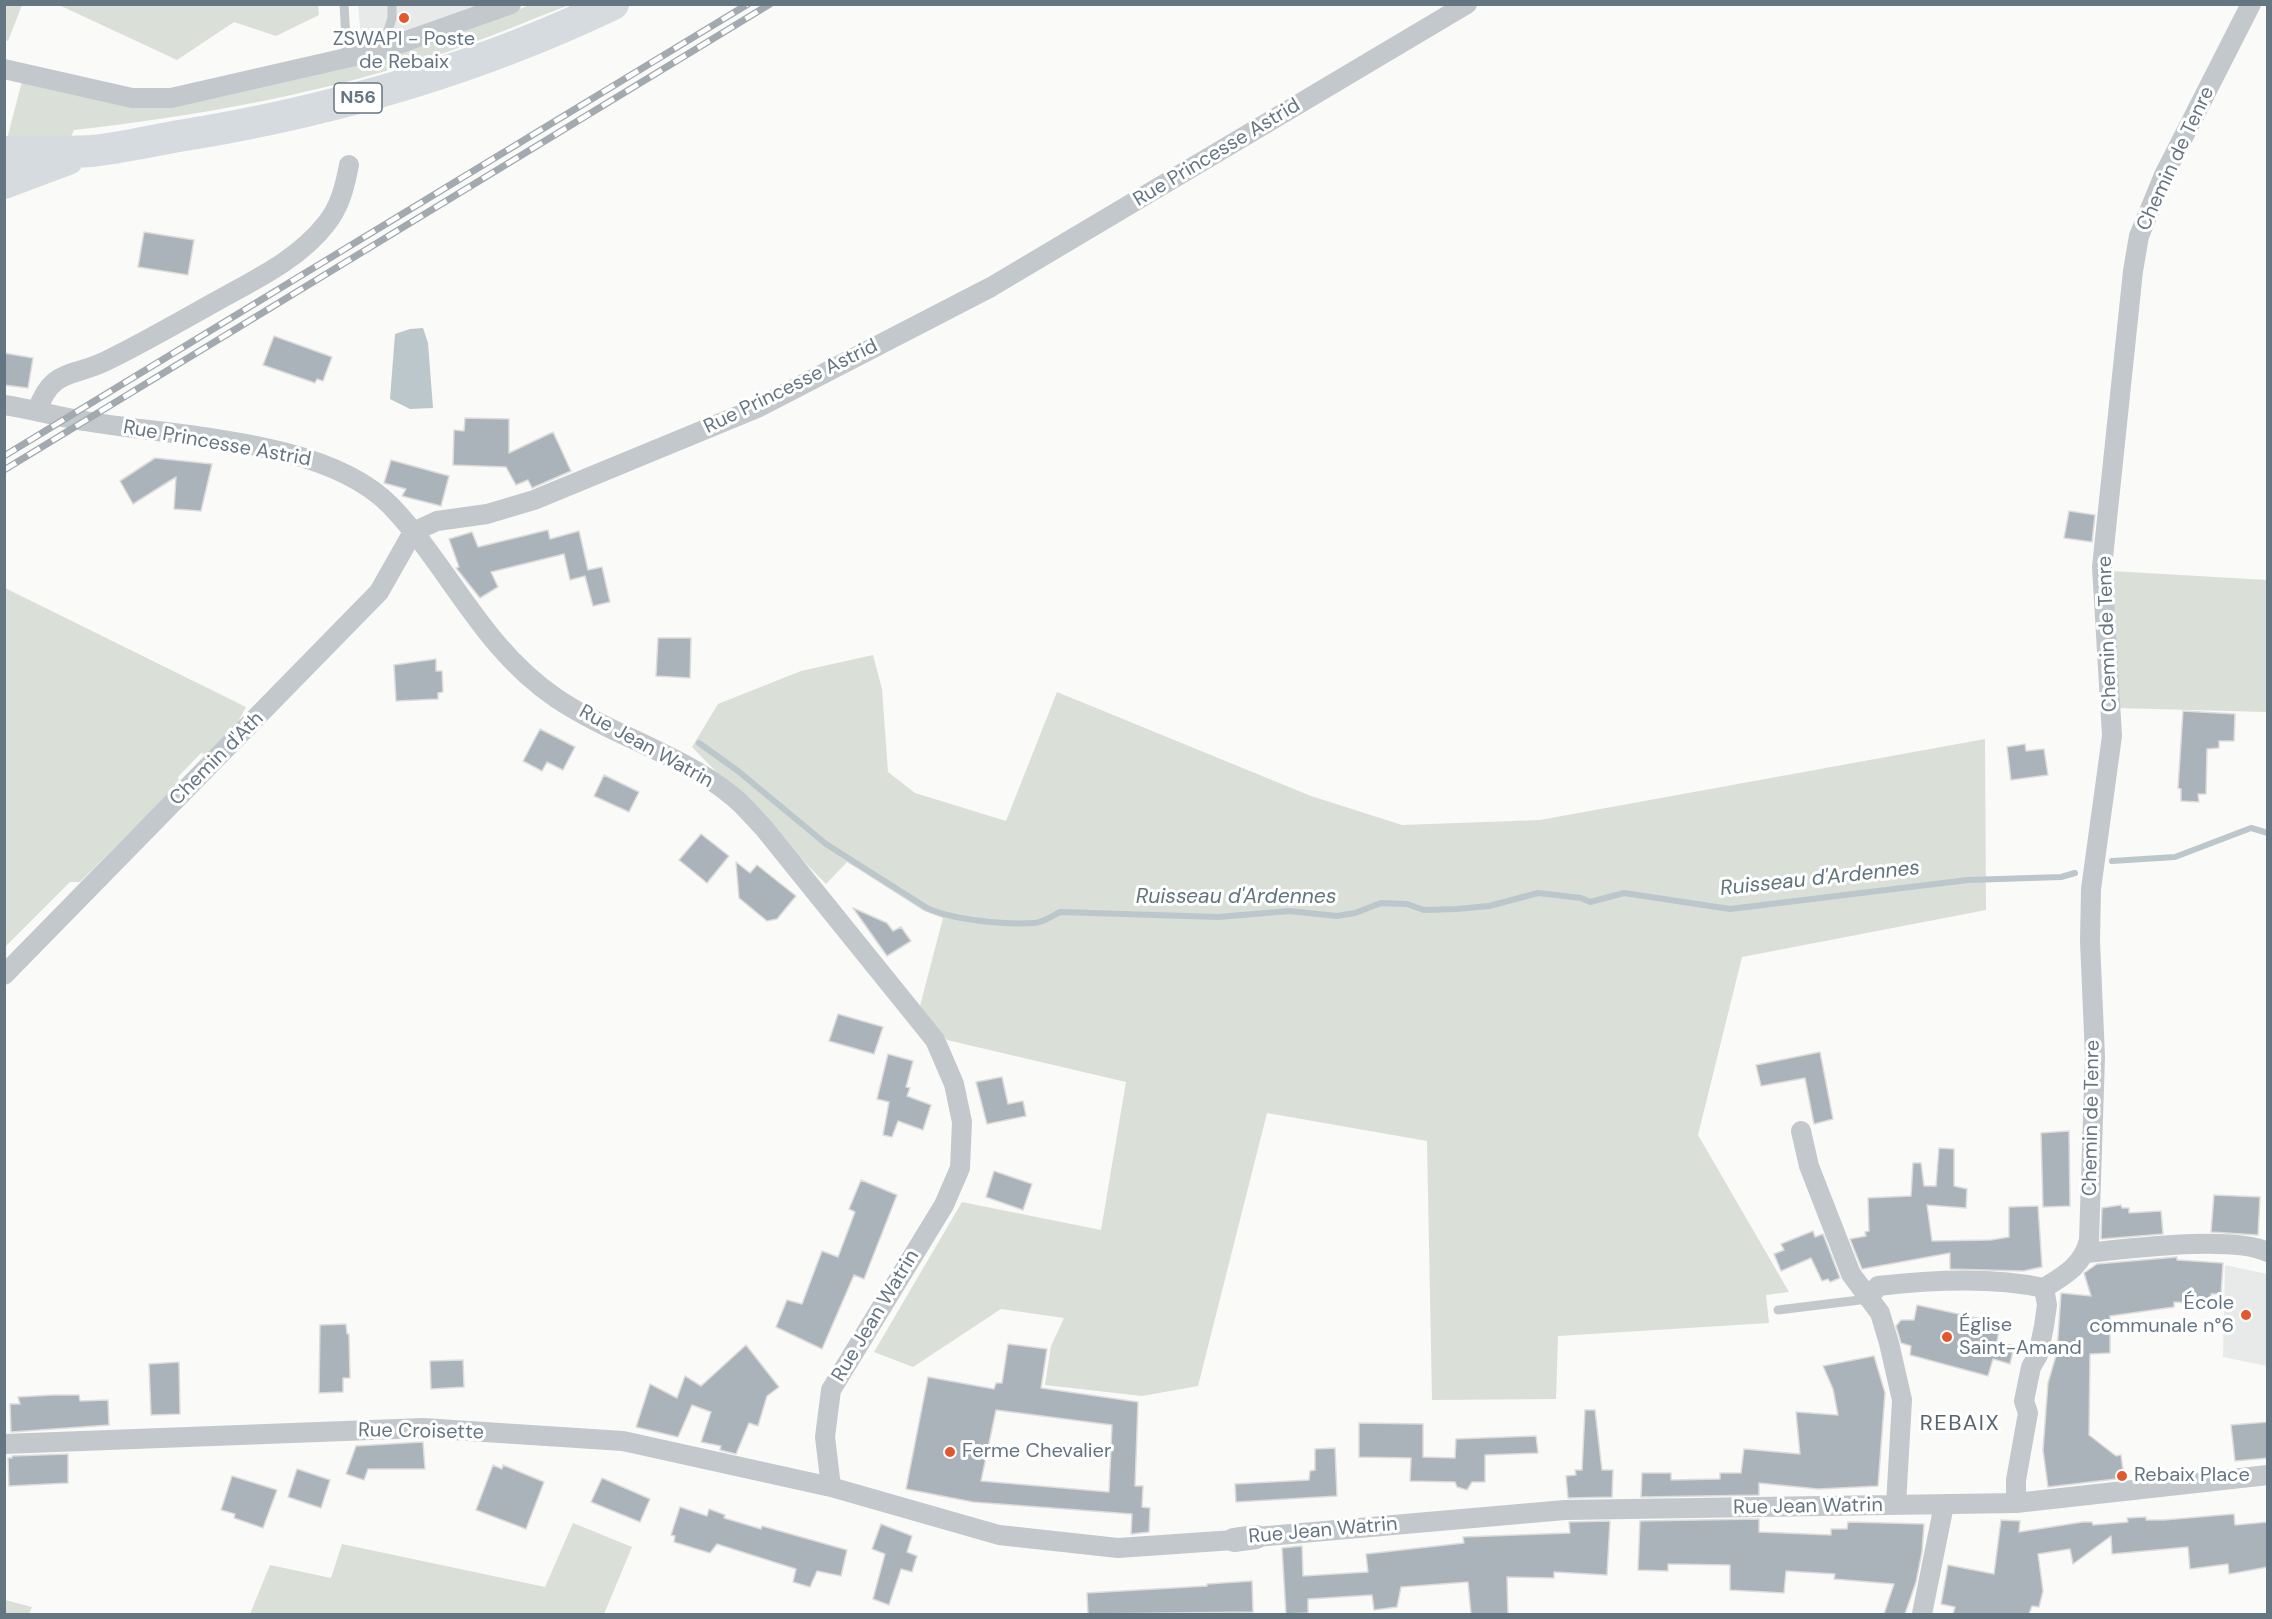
<!DOCTYPE html>
<meta charset="utf-8">
<style>
body{margin:0}
#map{position:relative;width:2272px;height:1619px;overflow:hidden;background:#fafaf8;font-family:"DM Sans",sans-serif}
canvas{display:block}
.frame{position:absolute;inset:0;border:6px solid #657683;pointer-events:none}
</style>
<div id="map">
<canvas width="2272" height="1619"></canvas>
<div class="frame"></div>
</div>
<script>
const ctx = document.querySelector('canvas').getContext('2d');
ctx.lineJoin = 'round';
function fill(path, color) { ctx.fillStyle = color; ctx.fill(path, 'evenodd'); }
function strokePath(path, color, width, dash) { ctx.strokeStyle = color; ctx.lineWidth = width; ctx.lineCap = dash ? 'butt' : 'round'; ctx.setLineDash(dash || []); ctx.stroke(path); }
function write(font, color, halo, rows, align = 'center') {
  ctx.font = font + ' "DM Sans",sans-serif'; ctx.lineWidth = 6; ctx.setLineDash([]); ctx.textBaseline = 'middle'; ctx.strokeStyle = halo; ctx.fillStyle = color; for (const [text, x, y, turn = 0] of rows) {
    ctx.save(); ctx.translate(x, y); ctx.rotate((+turn || 0) * Math.PI / 180); ctx.textAlign = isNaN(turn) ? turn : align; if (halo) ctx.strokeText(text, 0, 0); ctx.fillText(text, 0, 0); ctx.restore();
  }
}
fill(new Path2D(`
 M358,5H485L386,40L361,38Z
 M2225,1265L2267,1274V1370V1366L2223,1357Z`), '#e8e9e9');
fill(new Path2D(`
 M5,4L22,5L8,41L5,40Z
 M318,4L319,15L276,36L234,22L177,60L59,5Z
 M530,5H569C530,20 490,37 450,51C330,92 200,116 74,130L70,139L6,143L22,81L134,107L416,48Z
 M2111,571L2267,580V712L2116,708Z
 M5,588L246,707L236,726L208,755L201,753L178,777L179,783L80,882H70L5,947Z
 M873,655L882,689L888,772L915,793L1006,821L1057,692L1311,796L1402,825L1540,820L1985,739L1986,910L1742,957L1698,1135L1789,1292L1766,1295L1769,1323L1558,1336L1556,1399L1432,1400L1427,1141L1267,1113L1198,1386L1142,1396L1045,1385L1051,1346L1064,1318L1001,1309L913,1367L874,1352L962,1202L1101,1230L1126,1082L947,1040L920,1006L943,918L924,911L847,862L826,884L692,747L718,704L801,671Z
 M573,1523L632,1547L604,1614H250L270,1565L331,1578L342,1544L545,1587Z
 M5,1600L32,1607L29,1614H5Z`), '#dadfd7');
fill(new Path2D(`
 M423,328L428,343L433,408L410,409L390,399L395,334L410,329Z`), '#bbc7cb');
strokePath(new Path2D(`
 M699,743L738,771L826,844L927,908C953,920 1005,925 1034,923C1042,923 1052,916 1060,912L1218,917L1289,911L1337,916L1355,913L1381,903L1407,904L1424,910L1457,909L1489,906L1538,893L1581,898L1590,902L1624,893L1730,909L1968,880L2061,877L2075,873
 M2112,861L2175,857L2251,828L2268,833`), '#bbc7cb', 6);
const building = new Path2D(`
 M144,232L194,240L188,275L138,267Z
 M274,336L332,357L323,381L317,379L315,383L263,365Z
 M4,353L33,358L28,388L4,385Z
 M465,418L509,419V453L553,432L571,471L532,488L528,480L516,485L506,467L453,465L454,430L464,431Z
 M155,458L212,464L201,511L174,509L176,477L133,504L120,481Z
 M391,460L449,476L441,506L402,496L406,489L384,483Z
 M2069,511L2095,515L2092,542L2064,538Z
 M548,530L550,539L579,531L588,570L602,567L610,602L593,606L585,576L570,580L564,554L491,572L498,587L480,598L456,568L459,567L449,539L472,532L478,547Z
 M658,638H691L690,678L656,676Z
 M436,659V671H442L443,692L438,693V699L396,701L394,665Z
 M2183,711L2235,714L2234,741H2219V748L2207,749L2206,794H2198L2199,802L2181,801V789L2178,788Z
 M540,729L575,747L563,770L547,762L542,771L523,761Z
 M2025,744L2026,751L2044,749L2048,775L2011,780L2007,747Z
 M604,775L639,792L629,812L594,796Z
 M701,834L729,856L707,883L679,860Z
 M736,862L750,873L757,865L796,896L777,919L767,921L739,898Z
 M853,908L887,923L893,931L901,927L911,941L887,956Z
 M838,1014L883,1027L874,1054L829,1041Z
 M1820,1052L1833,1119L1814,1124L1805,1078L1761,1086L1756,1065Z
 M888,1054L913,1061L906,1087L910,1088L907,1096L931,1105L923,1130L898,1121L892,1137L883,1135L889,1102L877,1099Z
 M1002,1077L1008,1104L1023,1101L1026,1116L987,1124L976,1082Z
 M2069,1131L2070,1206L2043,1207L2041,1133Z
 M1939,1148L1954,1149V1186L1967,1189L1966,1208L1927,1205L1932,1241L1991,1240L2009,1237V1207L2038,1206L2042,1267L2023,1271L1950,1269V1253L1862,1269L1850,1239L1866,1236L1865,1232L1869,1231L1868,1198L1911,1196L1913,1163H1921L1924,1186H1936Z
 M994,1171L1032,1184L1023,1210L986,1197Z
 M861,1180L897,1195L864,1279L854,1275L822,1349L776,1327L787,1300L802,1304L822,1251L838,1257L855,1212L849,1209Z
 M2214,1195L2260,1197L2258,1235L2211,1232Z
 M2121,1205L2122,1208H2129V1213L2161,1211L2163,1234L2101,1239L2102,1208Z
 M1813,1231L1815,1237L1823,1234L1840,1278L1830,1282L1828,1279L1822,1281L1811,1258L1781,1271L1774,1254L1784,1250L1781,1244Z
 M2177,1257V1260L2223,1263L2221,1294H2211V1304L2174,1302V1307L2110,1316V1353L2090,1354L2089,1435L2116,1456L2121,1455L2124,1478L2048,1487L2043,1450L2048,1383L2057,1352L2061,1293L2091,1296L2084,1273L2097,1264Z
 M1917,1305L2000,1323L1997,1342L2014,1346L2010,1364L1993,1359L1988,1376L1910,1355L1911,1346L1901,1343L1896,1326L1901,1320H1914Z
 M346,1324L347,1334H349L350,1378H343V1392L319,1393L320,1325Z
 M1008,1344L1047,1349L1041,1388L1138,1402L1135,1486H1143L1142,1507L1150,1508L1149,1532L1131,1534L1132,1514L973,1502L906,1489L928,1377L994,1389L996,1383H1002ZM996,1410L1112,1425L1109,1492L981,1481Z
 M746,1345L779,1387L767,1396L758,1426L749,1423L736,1454L720,1450L721,1446L701,1442L711,1412L692,1405L678,1437L636,1427L650,1384L677,1398L685,1376L701,1386Z
 M1874,1356L1885,1393L1878,1486L1818,1489L1759,1483V1495L1641,1497L1642,1473H1671V1480L1720,1479V1473H1741L1744,1449L1800,1454L1796,1412L1838,1415L1833,1389L1823,1366Z
 M463,1360L464,1387L431,1389L430,1361Z
 M179,1362L180,1414L151,1415L149,1364Z
 M53,1395H79L80,1401L108,1400L109,1425L11,1432L10,1404H20L18,1397Z
 M1585,1410H1595L1602,1470H1613L1612,1497L1568,1498L1566,1476L1576,1475L1575,1470H1582Z
 M2268,1422V1458L2235,1461L2231,1425Z
 M1359,1423L1423,1424V1457L1455,1458L1456,1439L1536,1436L1538,1453L1485,1455V1482H1472L1467,1490L1457,1487L1455,1482L1410,1481L1411,1458L1359,1457Z
 M423,1442L425,1469H368L364,1480L346,1474L356,1446Z
 M1335,1448L1337,1496L1236,1502L1235,1484L1309,1480L1310,1471L1315,1470V1449Z
 M68,1454V1483L9,1486L8,1458H12V1456Z
 M493,1465L502,1469L503,1465L544,1482L526,1529L476,1510Z
 M297,1469L330,1480L321,1508L288,1497Z
 M232,1476L277,1490L263,1528L234,1518L235,1514L221,1510Z
 M602,1478L650,1499L640,1522L591,1502Z
 M680,1507L707,1516L709,1509L725,1515L724,1518L761,1529L762,1526L847,1550L841,1576L817,1571L810,1587L793,1582L796,1569L717,1544L710,1553L674,1542L675,1536L671,1535Z
 M2234,1514L2235,1525L2268,1522V1567L2229,1574L2228,1564L2190,1569L2188,1547L2112,1554L2111,1536L2073,1564L2070,1549L2038,1554L2043,1591L2039,1607L2032,1606L2029,1614H1953L1955,1607L1941,1604L1948,1565L1994,1574L2001,1520L2020,1521L2019,1532L2083,1522H2092L2093,1525L2128,1522L2127,1518L2146,1517V1520H2164Z
 M1759,1519V1532L1831,1535V1529H1847L1848,1522L1924,1524L1922,1552L1916,1582L1905,1614H1884L1894,1584L1834,1579L1835,1574L1786,1571L1784,1593L1730,1590V1565L1668,1564V1571L1638,1570L1640,1521Z
 M1610,1521L1607,1575L1554,1572V1578L1507,1577L1508,1614H1471L1468,1582L1401,1587L1397,1607L1374,1610L1372,1595L1308,1599V1613L1286,1614L1282,1548L1302,1546L1303,1576L1368,1572L1366,1554L1464,1543L1463,1537L1570,1533L1569,1522Z
 M881,1524L912,1536L907,1552L917,1556L912,1572L901,1569L889,1605L873,1599L885,1554L872,1549Z
 M1252,1581L1253,1612L1088,1614L1087,1593L1207,1586V1584Z`);
fill(building, '#aab3b9');
strokePath(building, '#dcdcda', 1.5);
strokePath(new Path2D(`
 M344,4L347,57
 M382,49L392,18V4
 M1778,1310L1868,1299`), '#c3c8cc', 9);
strokePath(new Path2D(`
 M4,69L132,98H171L381,50L511,4
 M4,405C32,409 58,417 85,421C174,437 325,438 391,506C450,568 482,648 556,698C611,735 679,753 731,795C743,804 753,817 763,827L935,1040L954,1084L962,1122L960,1168L944,1205L831,1390L825,1437L831,1487
 M37,411C52,368 71,378 106,361C143,343 179,322 215,302C254,280 298,260 326,224C340,207 345,186 349,165
 M413,532L437,521L487,514L534,500L757,408L991,287L1467,4
 M4,975L379,592L413,532
 M1801,1131L1809,1166L1851,1274L1880,1313L1889,1343L1902,1400L1896,1505
 M2086,1253C2128,1249 2230,1235 2268,1252
 M2044,1288C2065,1275 2083,1265 2089,1240L2095,1057L2090,941L2091,889L2112,736L2102,567L2133,271L2139,236L2164,175L2251,4
 M1869,1298L1878,1286C1929,1280 1994,1277 2044,1288
 M4,1444L423,1428L623,1441L831,1487L999,1535L1118,1548L1234,1540
 M2016,1503V1480L2028,1413L2024,1401L2031,1367L2038,1355L2044,1326L2047,1305L2044,1288
 M1256,1537L1565,1510L2016,1503L2268,1475
 M1922,1614L1944,1505`), '#c3c8cc', 20);
strokePath(new Path2D(`
 M1234,1540L1256,1537`), '#c3c8cc', 24);
strokePath(new Path2D(`
 M4,152C33,152 62,153 91,151C122,148 154,140 185,135C332,111 477,69 613,4
 M4,183L68,159`), '#d6dbdf', 32);
const rail = new Path2D(`
 M4,456L748,4
 M4,470L770,4`);
strokePath(rail, '#a2aab0', 7);
strokePath(rail, '#fff', 4.5, [14]);
for (const [x, y, r, color] of [
 [404,18,6,"#e4572e"],
 [2246,1315,6,"#e4572e"],
 [1947,1337,6,"#e4572e"],
 [950,1452,6,"#e4572e"],
 [2122,1476,6,"#e4572e"]
]) { const dot = new Path2D(); dot.arc(x, y, r, 0, 2 * Math.PI); ctx.fillStyle = color; ctx.fill(dot); strokePath(dot, '#fff', 2); }
for (const [x, y, w] of [
 [358,98,48]
]) { const box = new Path2D(); box.roundRect(x - w / 2, y - 15, w, 30, 4.5); ctx.fillStyle = '#fff'; ctx.fill(box); strokePath(box, '#657683', 1.5); }
write('bold 18px', '#657683', null, [
 ["N56",358,98]
]);
write('20px', '#657683', '#fff', [
 ["ZSWAPI - Poste",404,40,"center"],
 ["de Rebaix",404,63,"center"],
 ["École",2234,1304,"right"],
 ["communale n°6",2234,1327,"right"],
 ["Église",1959,1326],
 ["Saint-Amand",1959,1349],
 ["Ferme Chevalier",962,1452],
 ["Rebaix Place",2134,1476]
], 'left');
write('20px', '#657683', '#fff', [
 ["Rue Princesse Astrid",1217,153,-31],
 ["Chemin de Tenre",2176,159,-65],
 ["Rue Princesse Astrid",791,387,-26],
 ["Rue Princesse Astrid",217,444,10],
 ["Chemin de Tenre",2108,634,-92],
 ["Rue Jean Watrin",646,747,29],
 ["Chemin d'Ath",217,759,-45],
 ["Chemin de Tenre",2092,1118,-89],
 ["Rue Jean Watrin",876,1316,-59],
 ["Rue Croisette",421,1432,1],
 ["Rue Jean Watrin",1808,1507,-1],
 ["Rue Jean Watrin",1323,1531,-5]
]);
write('italic 21px', '#60757c', '#fff', [
 ["Ruisseau d'Ardennes",1820,879,-6],
 ["Ruisseau d'Ardennes",1236,897]
]);
ctx.letterSpacing = '1.5px';
write('22px', '#57646e', '#fff', [
 ["REBAIX",1960,1424]
]);
ctx.letterSpacing = '0px';
</script>
